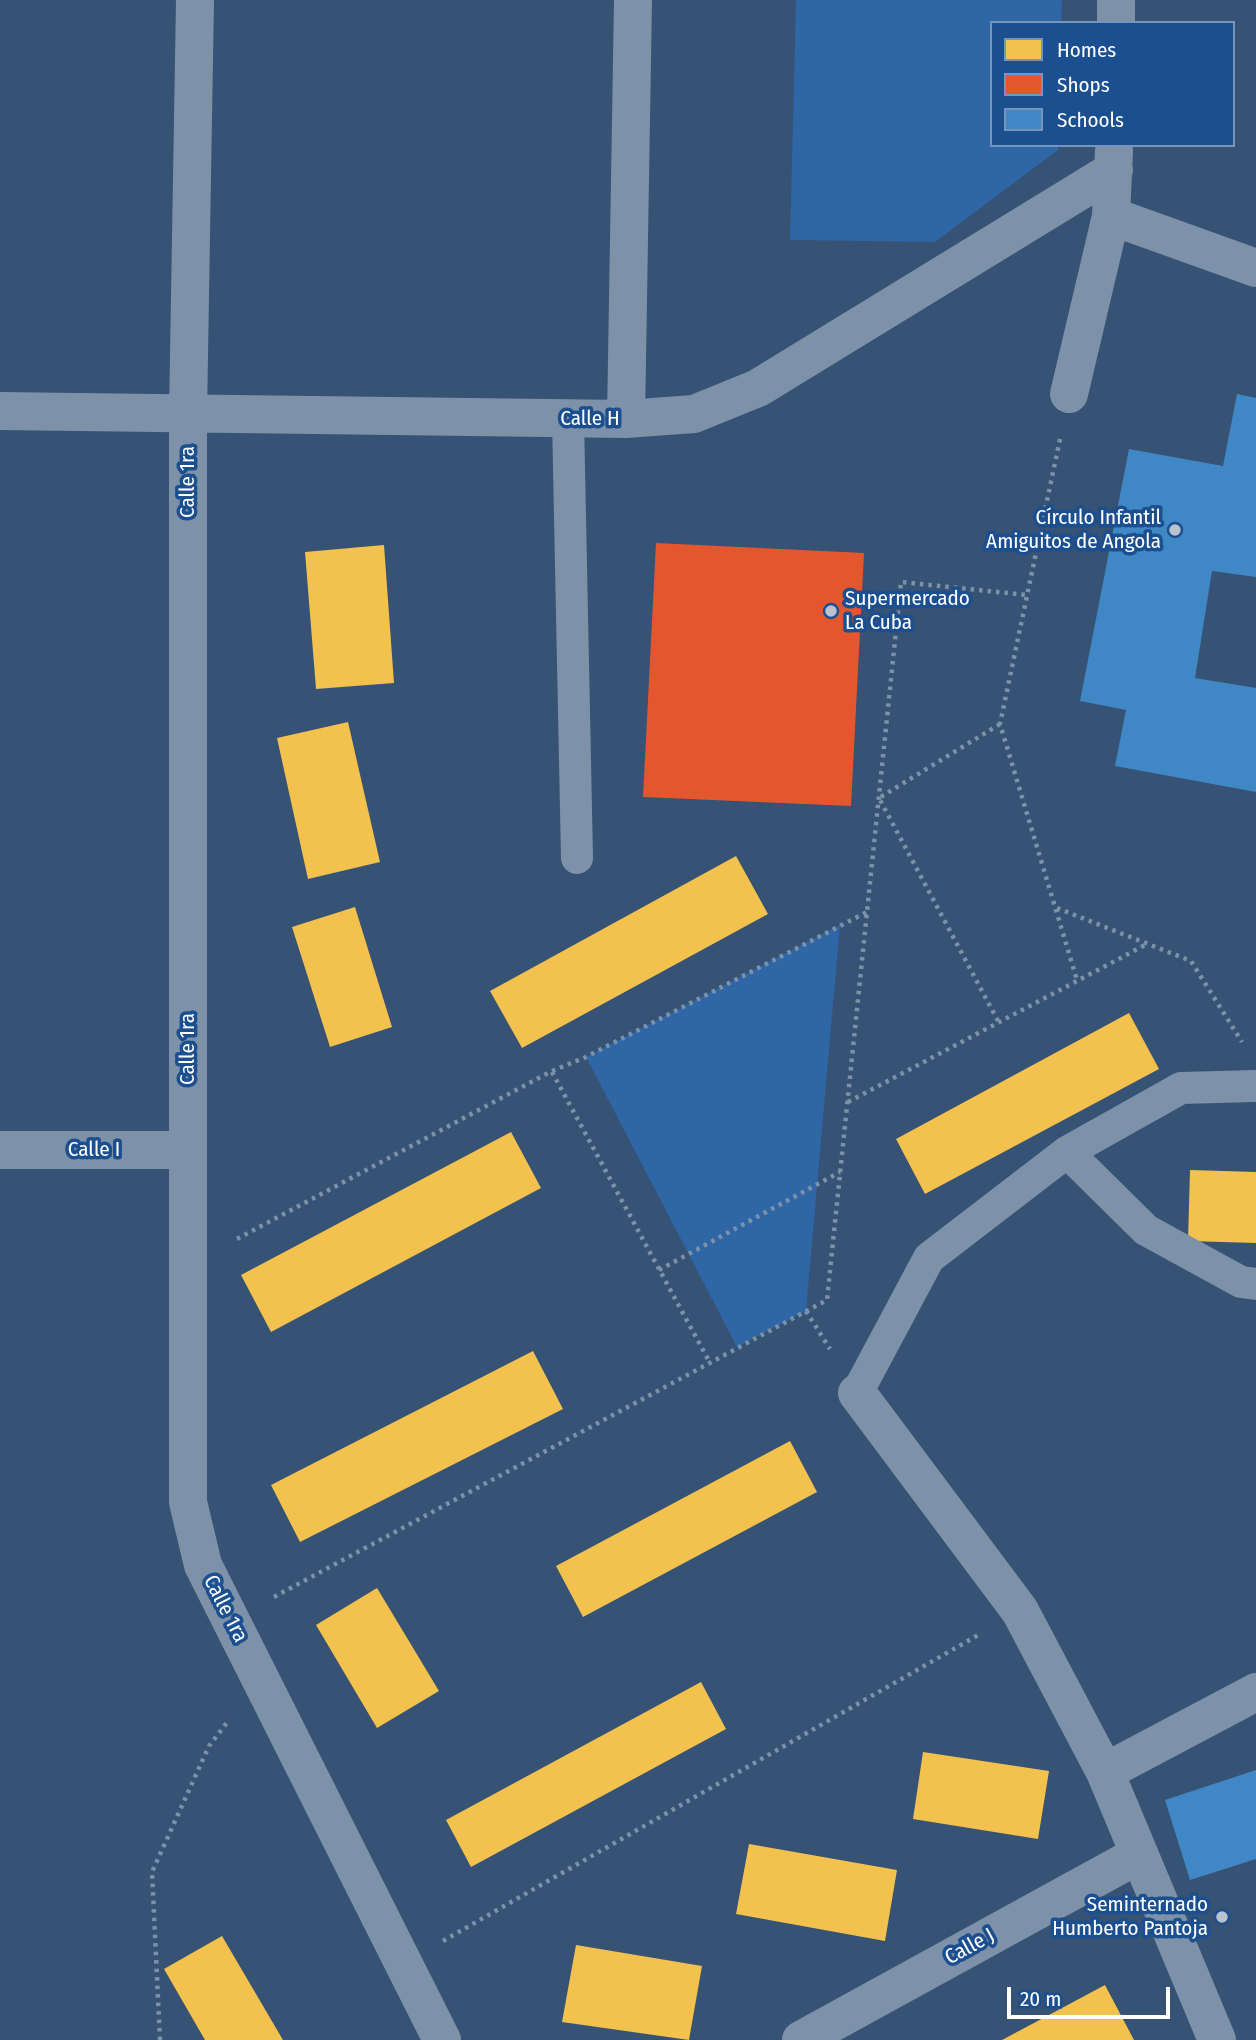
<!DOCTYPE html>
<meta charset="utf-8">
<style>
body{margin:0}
#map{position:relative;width:1256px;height:2040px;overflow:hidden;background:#365274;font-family:"Fira Sans Condensed",sans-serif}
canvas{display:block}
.legend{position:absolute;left:990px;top:21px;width:245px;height:126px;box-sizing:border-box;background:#1b4f8f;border:2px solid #7695bc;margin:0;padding:9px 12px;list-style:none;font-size:21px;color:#fff}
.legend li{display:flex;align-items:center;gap:14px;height:35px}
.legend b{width:35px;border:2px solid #7695bc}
.scale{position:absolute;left:1007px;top:1987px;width:163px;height:32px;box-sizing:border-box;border:4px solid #fff;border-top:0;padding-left:9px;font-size:21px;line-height:24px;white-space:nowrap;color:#fff;-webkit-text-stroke:5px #1b4f8f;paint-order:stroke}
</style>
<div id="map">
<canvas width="1256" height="2040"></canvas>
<ul class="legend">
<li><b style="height:19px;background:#f2c14e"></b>Homes</li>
<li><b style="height:19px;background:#e4572e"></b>Shops</li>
<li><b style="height:19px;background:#3f88c5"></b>Schools</li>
</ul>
<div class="scale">20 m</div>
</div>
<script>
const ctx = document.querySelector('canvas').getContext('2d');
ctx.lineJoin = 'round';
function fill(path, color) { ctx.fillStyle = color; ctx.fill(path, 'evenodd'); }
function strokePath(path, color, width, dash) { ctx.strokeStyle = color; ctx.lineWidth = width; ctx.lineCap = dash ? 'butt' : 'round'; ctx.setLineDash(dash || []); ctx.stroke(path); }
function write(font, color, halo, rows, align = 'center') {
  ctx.font = font + ' "Fira Sans Condensed",sans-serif'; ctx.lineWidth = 7; ctx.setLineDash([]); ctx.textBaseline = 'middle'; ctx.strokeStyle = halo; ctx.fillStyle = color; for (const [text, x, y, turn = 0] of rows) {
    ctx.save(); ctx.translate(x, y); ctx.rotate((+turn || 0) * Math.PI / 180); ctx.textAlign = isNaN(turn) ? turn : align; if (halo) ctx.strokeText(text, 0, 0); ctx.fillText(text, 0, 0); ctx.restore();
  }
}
fill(new Path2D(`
 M796,0H1062L1061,23H992V145H1058V150L935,242L790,240Z
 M840,925L806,1311L737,1347L586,1057Z`), '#2f66a5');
fill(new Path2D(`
 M384,545L394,683L316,689L305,552Z
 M348,722L380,862L308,879L277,738Z
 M736,856L768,914L522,1048L490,991Z
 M355,907L392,1027L330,1047L292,927Z
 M1129,1013L1159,1069L925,1194L896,1139Z
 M511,1132L541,1188L271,1332L241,1275Z
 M1190,1170L1256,1172V1243L1188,1241Z
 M533,1351L563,1409L300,1542L271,1485Z
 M790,1441L817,1492L583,1617L556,1566Z
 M377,1588L439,1691L377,1728L316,1625Z
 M701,1682L726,1729L471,1867L446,1820Z
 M923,1752L1049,1771L1038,1839L913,1819Z
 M749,1844L897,1870L885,1941L736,1914Z
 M222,1936L283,2040H205L164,1969Z
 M576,1945L702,1966L689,2040L562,2022Z
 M1105,1985L1134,2040H1002Z`), '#f2c14e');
fill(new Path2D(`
 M656,543L864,553L851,806L643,797Z`), '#e4572e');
fill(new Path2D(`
 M1237,394L1256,398V577L1212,571L1195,678L1256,688V792L1115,766L1126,710L1080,701L1129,449L1223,466Z
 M1256,1770V1859L1190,1880L1165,1800Z`), '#3f88c5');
strokePath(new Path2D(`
 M1060,439L1000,724L1077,980
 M1057,908L1191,961L1242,1042
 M998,1021L879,798L1000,724
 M552,1072L710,1363
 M848,1102L1147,944
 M237,1239L552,1071L586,1057L867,912
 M659,1270L840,1172
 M806,1311L830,1349
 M274,1597L827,1300L901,582L1027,595
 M443,1941L980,1634
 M160,2040L152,1872L209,1746L229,1720`), '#7d92a8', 4.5, [3.5, 5]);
strokePath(new Path2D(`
 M568,419L577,858
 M1067,1152L1146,1230L1241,1282L1256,1284
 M857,1393L929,1258L1067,1152L1181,1088L1256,1086`), '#7d92a8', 32);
strokePath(new Path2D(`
 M195,0L188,415V1502L203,1565L442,2040
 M1116,23V0
 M1111,216L1256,268
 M1069,394L1111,216L1114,151
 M0,411L626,419L694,414L758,388L1114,170
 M626,419L633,0
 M0,1150H188
 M857,1393L1020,1611L1105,1772L1217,2040
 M1105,1772L1256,1692
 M801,2040L1138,1855`), '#7d92a8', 38);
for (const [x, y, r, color] of [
 [1175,530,7,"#b9c2ce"],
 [831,611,7,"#b9c2ce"],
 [1222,1917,7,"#b9c2ce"]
]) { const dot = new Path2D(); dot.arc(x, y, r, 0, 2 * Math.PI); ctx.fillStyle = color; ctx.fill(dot); strokePath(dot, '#1b4f8f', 2.5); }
write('21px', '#fff', '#1b4f8f', [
 ["Calle H",590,419],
 ["Calle 1ra",188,482,-90],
 ["Calle 1ra",188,1049,-90],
 ["Calle I",94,1150],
 ["Calle 1ra",225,1609,63],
 ["Calle J",970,1947,-29]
]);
write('21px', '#fff', '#1b4f8f', [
 ["Círculo Infantil",1161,518],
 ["Amiguitos de Angola",1161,542],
 ["Supermercado",845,599,"left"],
 ["La Cuba",845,623,"left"],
 ["Seminternado",1208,1905],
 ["Humberto Pantoja",1208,1929]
], 'right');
</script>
